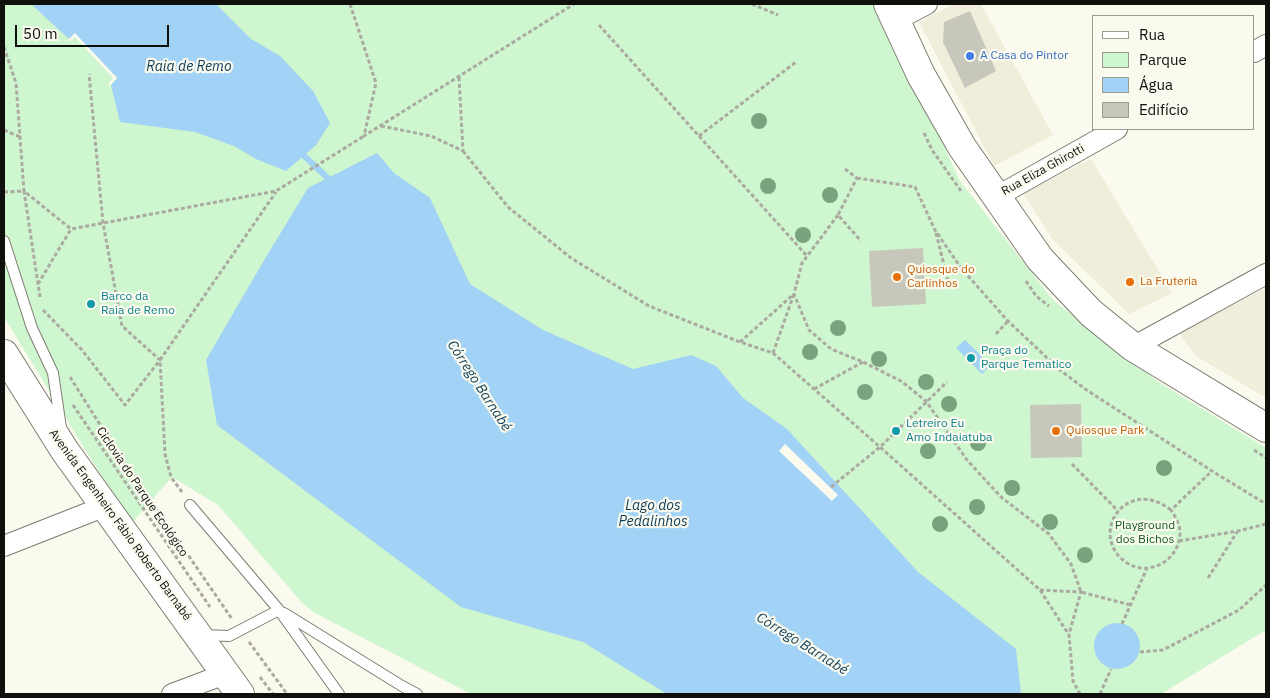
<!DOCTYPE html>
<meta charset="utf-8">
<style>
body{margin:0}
#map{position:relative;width:1270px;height:698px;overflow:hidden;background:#fbfaee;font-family:"IBM Plex Sans",sans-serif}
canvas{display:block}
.frame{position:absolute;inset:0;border:5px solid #0f0f0b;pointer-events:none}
.legend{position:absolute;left:1092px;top:15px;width:162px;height:115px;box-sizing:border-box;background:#fbfaee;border:1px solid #9d9c93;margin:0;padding:6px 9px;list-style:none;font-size:15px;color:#0f0f0b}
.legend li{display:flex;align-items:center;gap:10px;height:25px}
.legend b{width:25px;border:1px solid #9d9c93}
.scale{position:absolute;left:15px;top:25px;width:154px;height:22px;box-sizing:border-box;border:2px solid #0f0f0b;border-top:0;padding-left:6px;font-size:15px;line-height:18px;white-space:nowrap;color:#0f0f0b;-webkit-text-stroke:4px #fbfaee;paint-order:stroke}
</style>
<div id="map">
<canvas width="1270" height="698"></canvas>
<div class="frame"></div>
<ul class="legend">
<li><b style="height:6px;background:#fff"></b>Rua</li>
<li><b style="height:14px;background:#cef6cf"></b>Parque</li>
<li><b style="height:14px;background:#a2d2f5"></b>Água</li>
<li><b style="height:14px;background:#c8c7bc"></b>Edifício</li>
</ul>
<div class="scale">50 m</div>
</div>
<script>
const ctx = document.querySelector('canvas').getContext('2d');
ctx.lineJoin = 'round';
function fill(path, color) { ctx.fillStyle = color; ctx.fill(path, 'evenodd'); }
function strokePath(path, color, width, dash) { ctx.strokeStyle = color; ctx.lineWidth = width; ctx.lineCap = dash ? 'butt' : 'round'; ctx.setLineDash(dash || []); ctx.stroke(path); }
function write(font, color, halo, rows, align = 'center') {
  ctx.font = font + ' "IBM Plex Sans",sans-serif'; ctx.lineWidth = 4.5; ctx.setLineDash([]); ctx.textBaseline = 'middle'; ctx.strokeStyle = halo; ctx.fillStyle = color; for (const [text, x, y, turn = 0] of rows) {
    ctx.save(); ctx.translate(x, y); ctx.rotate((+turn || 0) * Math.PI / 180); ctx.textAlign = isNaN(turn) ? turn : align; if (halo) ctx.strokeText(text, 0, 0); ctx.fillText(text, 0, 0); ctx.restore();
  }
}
fill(new Path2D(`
 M954,4H981L1053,135L994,166L919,22Z
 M1091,159L1172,293L1129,314L1053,240L1023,193Z
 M1266,288V398L1196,356L1179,333Z`), '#f0eddb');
fill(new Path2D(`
 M4,4H878L960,181L1052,299L1157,381L1266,448V630L1161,694H471L315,613L303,604L218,505L172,477L131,524L4,317Z`), '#cef6cf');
fill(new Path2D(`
 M31,4H216L251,39L280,56L313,91L330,123L316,145L286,171L256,159L234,146L195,132L120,122L111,85L117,78L75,34L69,39Z
 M377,153L394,173L430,198L470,284L543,330L633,369L691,355L716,366L743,398L787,429L918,572L1016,649L1021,694H667L583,642L461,607L217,425L206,360L266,257L308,188Z
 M965,340L991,365L982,374L956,348Z
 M1094 646a23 23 0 1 1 46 0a23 23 0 1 1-46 0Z`), '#a2d2f5');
fill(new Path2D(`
 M75,33L117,78L109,87V83L113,78L75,37L70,41H67Z
 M785,444L838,495L832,501L779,451Z`), '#fbfaee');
strokePath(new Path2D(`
 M298,150L332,182`), '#a2d2f5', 6);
fill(new Path2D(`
 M970,11L996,71L965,88L943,42L944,22Z
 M923,248L926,304L872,307L869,251Z
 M1081,404L1082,457L1031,458L1030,405Z`), '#c8c7bc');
const service = new Path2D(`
 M4,241L32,328L53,373L61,428
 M190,505L279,610L339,694
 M284,613L402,686L417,694
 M203,635L229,636L279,610`);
const minor = new Path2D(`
 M898,19L927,4
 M1254,52L1266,45
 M996,197L1117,129
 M1133,347L1266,274
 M4,546L103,507
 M172,694L225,674`);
const tertiary = new Path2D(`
 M896,20L910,4`);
const primary = new Path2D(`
 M888,4L921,75L962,147L1040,259L1091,313L1133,347L1266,428
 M4,354L65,451L240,694`);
strokePath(service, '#7e7c72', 12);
strokePath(minor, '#7e7c72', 22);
strokePath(tertiary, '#7e7c72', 26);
strokePath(primary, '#7e7c72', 30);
strokePath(new Path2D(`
 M350,4L376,83L364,136L574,4
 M752,4L778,15
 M599,25L807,256
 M4,47L16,83L24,191L71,229L276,191L364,136
 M381,126L431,136L463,151L459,77
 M4,130L20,137
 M924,133L932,150L961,191
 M699,136L796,62
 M463,151L508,207L571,258L649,306L740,342L773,353L880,447L1040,590L1069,635L1073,681L1080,694
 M845,169L857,178L838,215L861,241
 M857,178L915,187L935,230L961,268L1008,321L1061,371L1088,391L1212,471L1266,504
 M4,192L24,191L40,297
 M838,215L802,263L794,294L809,330L831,349L863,362L901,381L926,401L967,460L1001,497L1049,534L1071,564L1081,592L1131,605
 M936,233L949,285
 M1026,281L1036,296L1049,306
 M38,284L71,229
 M43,310L82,350L125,405L160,360L122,326L103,223L89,74
 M996,334L1008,321
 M740,342L794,294
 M773,353L794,294
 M70,377L116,450L232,619
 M814,389L863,362
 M73,405L210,607
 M1254,450L1266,458
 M1072,464L1118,511
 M831,487L880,447L947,382
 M182,492L171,477L165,454L160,360L276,192
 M1171,510C1128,476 1089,531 1123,560C1130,566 1140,569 1148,568C1167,566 1181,549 1180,531C1179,523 1175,516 1171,510L1212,471
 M1179,541L1238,531L1266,524
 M1208,578L1237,532
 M1040,590L1081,592L1069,634
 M1122,624L1147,568
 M249,642L287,694
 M1140,652L1163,650L1239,610L1266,585
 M260,677L273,694
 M1100,694L1111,669`), '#abaaa1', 3, [4, 2.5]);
strokePath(service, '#fff', 10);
strokePath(minor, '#fff', 20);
strokePath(tertiary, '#fff', 24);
strokePath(primary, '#fff', 28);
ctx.fillStyle = '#79a37c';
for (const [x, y] of [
 [759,121],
 [768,186],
 [830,195],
 [803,235],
 [838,328],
 [810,352],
 [879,359],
 [926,382],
 [865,392],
 [949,404],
 [978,443],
 [928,451],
 [1164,468],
 [1012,488],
 [977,507],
 [1050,522],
 [940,524],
 [1085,555]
]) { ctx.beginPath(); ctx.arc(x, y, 8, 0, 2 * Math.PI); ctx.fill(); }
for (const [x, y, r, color] of [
 [970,56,5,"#3f7fe0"],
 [897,277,5,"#e8710a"],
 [1130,282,5,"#e8710a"],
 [91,304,5,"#0f9aa8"],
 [971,358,5,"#0f9aa8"],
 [896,431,5,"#0f9aa8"],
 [1056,431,5,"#e8710a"]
]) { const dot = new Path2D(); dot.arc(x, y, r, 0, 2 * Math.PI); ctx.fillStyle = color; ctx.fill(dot); strokePath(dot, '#fbfaee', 2); }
write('12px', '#366cbe', '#fbfaee', [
 ["A Casa do Pintor",980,56]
], 'left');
write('12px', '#0f0f0b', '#fbfaee', [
 ["Rua Eliza Ghirotti",1043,170,-29],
 ["Ciclovia do Parque Ecológico",142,492,56],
 ["Avenida Engenheiro Fábio Roberto Barnabé",120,525,54]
]);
write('12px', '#c56008', '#fbfaee', [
 ["Quiosque do",907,270],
 ["Carlinhos",907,284],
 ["La Fruteria",1140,282],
 ["Quiosque Park",1066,431]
], 'left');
write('12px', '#0d838f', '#fbfaee', [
 ["Barco da",101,297],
 ["Raia de Remo",101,311],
 ["Praça do",981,351],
 ["Parque Tematico",981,365],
 ["Letreiro Eu",906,424],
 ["Amo Indaiatuba",906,438]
], 'left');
write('12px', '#0f5b1e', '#fbfaee', [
 ["Playground",1145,526],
 ["dos Bichos",1145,540]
]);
write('italic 14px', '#0a3b58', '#fbfaee', [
 ["Raia de Remo",189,67],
 ["Córrego Barnabé",479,386,57],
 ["Lago dos",653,506],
 ["Pedalinhos",653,522],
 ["Córrego Barnabé",802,644,32]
]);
</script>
